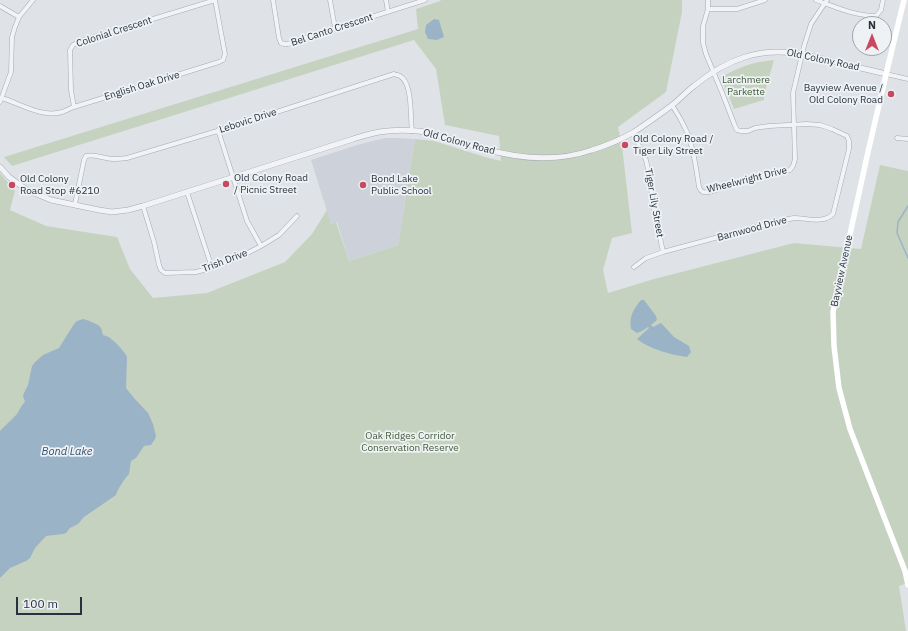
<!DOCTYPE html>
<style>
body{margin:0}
#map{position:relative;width:908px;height:631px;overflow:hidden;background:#dfe3e8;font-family:"IBM Plex Sans",sans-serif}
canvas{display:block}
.north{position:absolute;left:852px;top:16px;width:40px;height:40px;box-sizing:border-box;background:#eef2f5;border:1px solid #9fa5ac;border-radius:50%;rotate:0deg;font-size:11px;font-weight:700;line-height:16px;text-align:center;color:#28323e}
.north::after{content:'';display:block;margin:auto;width:14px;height:18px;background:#ca4762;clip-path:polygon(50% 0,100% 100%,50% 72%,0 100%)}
.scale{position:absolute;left:16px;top:597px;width:66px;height:18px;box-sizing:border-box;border:2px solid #28323e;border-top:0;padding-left:5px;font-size:12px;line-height:14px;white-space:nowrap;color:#28323e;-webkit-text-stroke:3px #eef2f5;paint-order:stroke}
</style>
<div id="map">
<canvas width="908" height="631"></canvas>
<div class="north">N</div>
<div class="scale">100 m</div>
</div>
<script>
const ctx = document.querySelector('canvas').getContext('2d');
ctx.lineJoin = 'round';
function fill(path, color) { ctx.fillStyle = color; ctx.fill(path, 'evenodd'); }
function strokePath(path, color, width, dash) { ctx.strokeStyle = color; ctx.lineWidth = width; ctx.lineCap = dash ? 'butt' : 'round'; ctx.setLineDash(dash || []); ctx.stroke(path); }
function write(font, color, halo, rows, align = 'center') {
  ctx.font = font + ' "IBM Plex Sans",sans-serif'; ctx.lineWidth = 3.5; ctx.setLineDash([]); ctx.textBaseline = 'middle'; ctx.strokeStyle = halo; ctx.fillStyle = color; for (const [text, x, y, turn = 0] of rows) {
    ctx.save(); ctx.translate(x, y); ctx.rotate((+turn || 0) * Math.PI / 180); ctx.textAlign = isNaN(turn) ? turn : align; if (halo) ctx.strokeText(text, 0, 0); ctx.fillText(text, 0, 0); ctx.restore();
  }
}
fill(new Path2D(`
 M385,138H399L415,139L398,245L349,261L337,222L331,224L311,160L357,145Z`), '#cdd2da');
fill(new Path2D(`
 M441,0H682V12L666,92L618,127L622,146L632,233L612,238L603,270L608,293L654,279L794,243L861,249L880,165L908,171V583L899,586L906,631H0V173L15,191L10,210L46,226L117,237L130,269L153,298L207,293L285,262L312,234L327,210L331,224L336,222L349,261L398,245L415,139L434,141L485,157L501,161L499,136L445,125L436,69L414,40L12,166L4,157L418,29L416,9L440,1Z
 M774,60L764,95V100L734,109L721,77C739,67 753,62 774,60Z`), '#c6d2c0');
fill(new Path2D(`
 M434,19L439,20L444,37L437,40L428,39L425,32L426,25Z
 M641,300H644L656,316L657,320L651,325L653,327L661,323L674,337L689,346L691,352L687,357C671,355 649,349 637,339L649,328L648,327L642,331L637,333L631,329C629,316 633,310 641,300Z
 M83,319C87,320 99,324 101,328C102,330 102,332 103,335L109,337L117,344L124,352L127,357L126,388L134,398L148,413L153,424L156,436L155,439L151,445L144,446L136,458L131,461L129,474C125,478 117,490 116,495L84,517L78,524L70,528L66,533L63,534L46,536L35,548L30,558L26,561L10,568L0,578V431C5,425 12,420 17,414C20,409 20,407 25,402L23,396L24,393L28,385L32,366L35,362L43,355L59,348L74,324L77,321Z`), '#9bb3c7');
strokePath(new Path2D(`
 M908,206L898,222L897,233L908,258`), '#9bb3c7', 1.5);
const minor = new Path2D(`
 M273,0L279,38L281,43L284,44H288L291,43L308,37L425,0
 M330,0L335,28
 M386,0L388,12
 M816,0C835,7 855,16 876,16L881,10L883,0
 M0,6L19,17
 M708,9H737L765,0
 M886,74L908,79
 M2,98C21,104 42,118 62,112C66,111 70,108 74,107L219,62L223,60L225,54L215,0
 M0,102L11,72L12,37L15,27L19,17L33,0
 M672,105C678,114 683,123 687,132C694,149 696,168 699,187C701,192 703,193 709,192L750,179L790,170L793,166L795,159L793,93L804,46L811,24L827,0
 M74,107L71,90L70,50L73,45L81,41L215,0
 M218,130L247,221L261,246
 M633,133L646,160L649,174L653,204L663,252
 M897,138L908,139
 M187,192L212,268
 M75,204L84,160L86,156C93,154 99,157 106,158C113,160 120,159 127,158L224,129L394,74C396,75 398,75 400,76C413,83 410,118 412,131
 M143,206L154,242L159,265L161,270L165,273L196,272L212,268L240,257L261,246L279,235L297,216
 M634,267L646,258L663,252L778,221C783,220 789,219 794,218C807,218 823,224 833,214L849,149V141L847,136L832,129L820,125L807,124L769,126L755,128L748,131H741L737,130L735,126L723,95L706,54L703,43V26L708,9V0`);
const tertiary = new Path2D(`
 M0,167L9,177L27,190L51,200L99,210L112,212L128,210L143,206L350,140C359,137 369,134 379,132C392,130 406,130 418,131C442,134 463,144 485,149C520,159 557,162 592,150C605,146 622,139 634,132C646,124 659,115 671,106C679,100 686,92 694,86C727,59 759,47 802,54L886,74`);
strokePath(minor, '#a4aab2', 5);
strokePath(tertiary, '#a4aab2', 6);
strokePath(minor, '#f2f3f6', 4);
strokePath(tertiary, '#f2f3f6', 5);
strokePath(new Path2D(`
 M904,0L888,66L868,152L833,312L834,346L839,388L850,429L905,571L908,585`), '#fff', 5.5);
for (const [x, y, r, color] of [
 [891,94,4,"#ca4762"],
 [625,145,4,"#ca4762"],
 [226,184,4,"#ca4762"],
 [12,185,4,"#ca4762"],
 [363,185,4,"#ca4762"]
]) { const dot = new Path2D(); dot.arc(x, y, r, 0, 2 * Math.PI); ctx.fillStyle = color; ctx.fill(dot); strokePath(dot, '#eef2f5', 1.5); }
write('10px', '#28323e', '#eef2f5', [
 ["Bel Canto Crescent",332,30,-18],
 ["Colonial Crescent",114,32,-18],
 ["Old Colony Road",823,60,12],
 ["English Oak Drive",142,86,-17],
 ["Lebovic Drive",248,121,-18],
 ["Old Colony Road",459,142,15],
 ["Wheelwright Drive",747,180,-14],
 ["Tiger Lily Street",654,203,80],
 ["Barnwood Drive",752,229,-15],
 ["Trish Drive",225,261,-21],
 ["Bayview Avenue",842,271,-78]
]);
write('10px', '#3f5a36', '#eef2f5', [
 ["Larchmere",746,80],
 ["Parkette",746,92],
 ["Oak Ridges Corridor",410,436],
 ["Conservation Reserve",410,448]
]);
write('10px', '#28323e', '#eef2f5', [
 ["Bayview Avenue /",883,88,"right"],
 ["Old Colony Road",883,100,"right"],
 ["Old Colony Road /",633,139],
 ["Tiger Lily Street",633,151],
 ["Old Colony Road",234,178],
 ["/ Picnic Street",234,190],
 ["Old Colony",20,179],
 ["Road Stop #6210",20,191],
 ["Bond Lake",371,179],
 ["Public School",371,191]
], 'left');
write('italic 11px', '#345271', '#eef2f5', [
 ["Bond Lake",67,452]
]);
</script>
